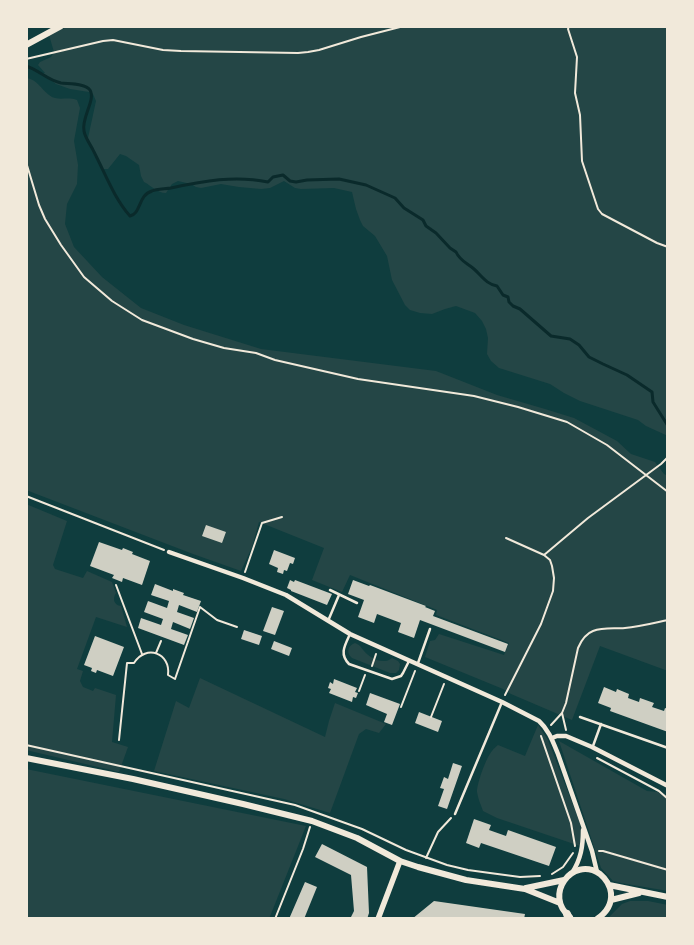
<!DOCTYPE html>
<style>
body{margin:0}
#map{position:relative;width:694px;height:945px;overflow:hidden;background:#0f3d3e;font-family:"Titillium Web",sans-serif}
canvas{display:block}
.frame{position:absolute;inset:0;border:28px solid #f1e9da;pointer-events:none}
</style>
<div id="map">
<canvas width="694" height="945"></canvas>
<div class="frame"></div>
</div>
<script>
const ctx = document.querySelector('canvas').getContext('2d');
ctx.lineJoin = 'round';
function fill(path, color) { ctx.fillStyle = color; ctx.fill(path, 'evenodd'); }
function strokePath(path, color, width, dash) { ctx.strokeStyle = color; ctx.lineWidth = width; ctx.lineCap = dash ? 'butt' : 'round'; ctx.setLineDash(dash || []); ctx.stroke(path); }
fill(new Path2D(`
 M68,26H668V436L646,426L638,420L580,401L564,393L550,384L499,368L491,361L487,354L488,338L486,329L482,321L475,313L456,306L445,309L432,314L420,313L410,310L405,305L392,280L387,256L375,236L363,226L360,220L356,209L352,192L334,188L301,189L295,188L284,181L270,188L261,189L239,187L221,184L201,188L196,187L191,184L178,181L172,184L166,193C157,193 152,186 144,182L141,176L139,165L126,156L120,154L108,169H103C97,160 89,149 88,138L96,101L93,94L89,92L70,89L56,84L43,73H45L38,65L40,62L51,57L54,52L49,35Z
 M26,78C37,79 41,89 49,95C58,102 67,96 77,100L80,108L74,141L78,165L77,184L67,204L65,224L74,247L102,277L141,308L184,325L261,349L436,371L497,395L545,409L574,418L617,441L631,454L655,462L664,474L668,476V671L600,646L572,720L511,694L503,689L425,657L430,641L435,640L439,634L504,655L509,643L436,615L437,610L350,575L342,592L312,580L324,548L259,522L252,547L241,571L193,554L26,490Z
 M26,504L67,521L53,565L55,569L83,578L87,571L112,582L116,593C112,599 114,605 121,606L127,627L96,617L77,669L83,671L80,681L83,687L93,691L95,688L116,695L112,742L128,747L119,772L26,750Z
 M355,643C360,645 360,646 364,651C368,656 377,662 385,661C388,661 390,659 392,658L398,661L400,664L399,670L396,673H390L352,658C346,653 347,646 355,643Z
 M200,678L325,737L329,721L335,703L386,724L379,733L366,729L359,734L330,813L284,799L154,771L176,701L189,708Z
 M538,725L548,740L580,823L582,837L580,846L497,818L483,811C481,805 478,799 477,792C477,783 486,758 492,751C494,748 496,747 498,745L525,756Z
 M559,741L647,791L659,792L668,796V891L621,883L613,881L601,868Z
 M26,769L306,826L269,919H26Z
 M630,901H648L668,905V919H607L622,904Z`), '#244646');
strokePath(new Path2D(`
 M26,66C39,70 47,80 61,83C69,84 85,83 90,90C96,100 81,118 84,131C85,138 91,145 94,152C105,173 114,198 130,216C141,214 138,195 152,191C156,189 165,189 171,188C203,181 235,175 268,182L273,177L283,175L290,181L296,182L307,180L339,179L366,185L395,198L404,208L423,220L426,226L436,233L450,248L456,252C460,261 467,263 474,269C482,276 486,284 497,286L503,295L508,297L509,302L513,306L520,309L551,336L570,339L579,345L589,357L603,364L627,375L652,392L653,402L668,426`), '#0a2a2b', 3);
fill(new Path2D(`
 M206,525L226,532L222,543L202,536Z
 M99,542L122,550L123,548L133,552L132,554L150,561L142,585L123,578L122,582L112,578L114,575L90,566Z
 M274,550L295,558L293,564L290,563L287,571L284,570L283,574L277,572L278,568L269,564Z
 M290,580L294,582L295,580L332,594L327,605L291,591V590L287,588Z
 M353,580L369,586L370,585L426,606L425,607L435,611L433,616L508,644L505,652L420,620L414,638L398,632L401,623L377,614L374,623L358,617L364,600L348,594Z
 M155,584L173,591V589L184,593L183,595L201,601L197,612L179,605L177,612L194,618L190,629L173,622L171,629L188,635L184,645L138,628L141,618L161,625L163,619L144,612L148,601L167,608L169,601L151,595Z
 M272,607L284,611L275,635L263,631Z
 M244,630L262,636L259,645L241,639Z
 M95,636L124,647L113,676L97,670L96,673L91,671L92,668L84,665Z
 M274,641L292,648L289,656L271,649Z
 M334,679L357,688L355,692L358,693L356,698L353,697L352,702L329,693L331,689L328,688L330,682L333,684Z
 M604,687L616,692L617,689L629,694L628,698L639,702L640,698L654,703L652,707L664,711L665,708L668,709V732L610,711L611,708L598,703Z
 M370,693L400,704L392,725L384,722L387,714L366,705Z
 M419,712L442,721L438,732L415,723Z
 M453,763L462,766L447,809L438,806L444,789L440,788L444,777L448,779Z
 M474,819L491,825L489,830L506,836L508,830L556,847L549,866L481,843L479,848L466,843Z
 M322,844L367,867L369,913L367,919H350L354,911L351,875L315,857Z
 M305,882L317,887L304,919H289Z
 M434,901L525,914L524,919H412Z`), '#cfcfc3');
strokePath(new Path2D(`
 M569,26L568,29L577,57L575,93L580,115L582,161L598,209L602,214L657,243L668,247
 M26,59L103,41L113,40L163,50L181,51L298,53L308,52L319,50L361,37L404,26
 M26,162L39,205L45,219L61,245L84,277L112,301L142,320L193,339L224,348L256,353L275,360L358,379L474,396L518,407L567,422L607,445L668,492
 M26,496L164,550
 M506,538L544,555
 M245,572L262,523L282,517
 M116,585L142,654
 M156,653L161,641
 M372,666L376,654
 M359,691L365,675
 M505,695L541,624L553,591L554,578L552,566L550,560L544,555L588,518L661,464L668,457
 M401,707L415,671
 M562,713L566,730
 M431,717L444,684
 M551,725L562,713L566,703L578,648C581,641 585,634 593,631C603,627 614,629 625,628C639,627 654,623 668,620
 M541,736L571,823L575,846
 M119,740L127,663H134C146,644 171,653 168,675L175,679L200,607L217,620L237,627
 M26,745L295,805L362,829L406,850L447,865L468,870L490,873L520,877L540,876
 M597,758L659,791L668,799
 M599,851H603L668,870
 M426,858L438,832L451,818
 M552,874L563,867L573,853
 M275,919L303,849L310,827`), '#f1e9da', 2);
strokePath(new Path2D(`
 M330,590L357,603
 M328,621L339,595
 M350,634C345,645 339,654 349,664L392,679L401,676L403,673L409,661
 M418,663L430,629
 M580,717L668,748
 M593,746L601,724
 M455,814L502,702`), '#f1e9da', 2.5);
strokePath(new Path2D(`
 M169,552L243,578L286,595L350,634L502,702L539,721C549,730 553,742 558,754L592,851L597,872
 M552,738L557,736H566L592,747L668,786
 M572,873C581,859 583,846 583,830`), '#f1e9da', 4.5);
strokePath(new Path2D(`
 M378,919L400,861`), '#f1e9da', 5.5);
strokePath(new Path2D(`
 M26,45L61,26
 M26,758L133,779L243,804L312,821L357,838L400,861L418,867L466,880L525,889L560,903
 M609,885L668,897
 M526,888L564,880
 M611,900L639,893
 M570,917C543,896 572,855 600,874C606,879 610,885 611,893C612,904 606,913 597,919`), '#f1e9da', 6);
strokePath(new Path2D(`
 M567,914L569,919`), '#f1e9da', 8);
</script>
